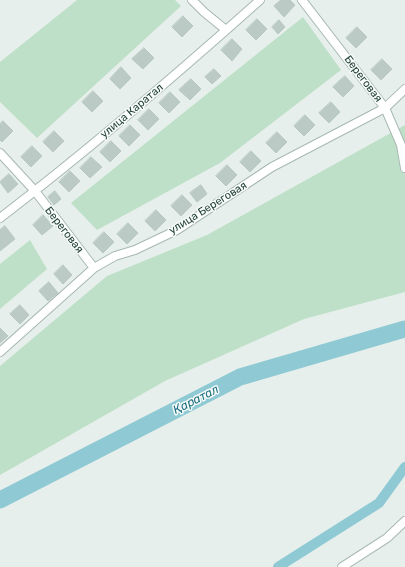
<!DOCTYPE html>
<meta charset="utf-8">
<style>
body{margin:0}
canvas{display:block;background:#e6efeb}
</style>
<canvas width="405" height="567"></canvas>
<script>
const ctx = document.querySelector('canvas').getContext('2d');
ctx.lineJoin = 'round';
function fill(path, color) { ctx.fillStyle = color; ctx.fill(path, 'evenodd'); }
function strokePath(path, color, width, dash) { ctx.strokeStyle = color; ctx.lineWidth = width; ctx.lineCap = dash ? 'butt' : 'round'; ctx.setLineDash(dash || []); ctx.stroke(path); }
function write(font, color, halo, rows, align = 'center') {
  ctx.font = font + ' Rubik,sans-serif'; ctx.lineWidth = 3; ctx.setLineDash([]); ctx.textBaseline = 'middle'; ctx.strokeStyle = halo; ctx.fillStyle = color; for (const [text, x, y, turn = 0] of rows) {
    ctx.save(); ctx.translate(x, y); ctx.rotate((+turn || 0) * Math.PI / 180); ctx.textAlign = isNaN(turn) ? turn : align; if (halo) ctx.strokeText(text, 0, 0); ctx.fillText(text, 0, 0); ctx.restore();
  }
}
fill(new Path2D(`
 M77,0H175L181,6L37,138L0,102V62Z
 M303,17L341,70L220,163L97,230L71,203Z
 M405,125V292L304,319L165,381L0,475V366L107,276L207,235Z
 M30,240L47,269L0,309V264Z`), '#bfe0c8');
strokePath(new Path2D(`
 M278,567L379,503L405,467`), '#8ec9d4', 10);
strokePath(new Path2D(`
 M0,500L240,377L405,329`), '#8ec9d4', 17);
const building = new Path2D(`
 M281,0H290L295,5L284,17L274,6Z
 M183,16L193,26L182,37L172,27Z
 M257,19L267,29L256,40L246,30Z
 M279,20L285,27L278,34L272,27Z
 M357,27L367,37L356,48L346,38Z
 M232,39L242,49L232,61L221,50Z
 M144,48L154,58L143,69L132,59Z
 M382,59L392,69L381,80L371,70Z
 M121,67L131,78L120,89L110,79Z
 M214,69L221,76L212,84L205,77Z
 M345,76L354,86L343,97L333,87Z
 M191,79L201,89L190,100L179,90Z
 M93,91L103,101L92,112L82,102Z
 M170,92L180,102L169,113L159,103Z
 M331,102L340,112L329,123L319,113Z
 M149,109L159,119L148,130L138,120Z
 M305,115L315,125L304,136L294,126Z
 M3,121L13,131L2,142L0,140V124Z
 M130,125L140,135L129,146L119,136Z
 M54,131L64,141L53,152L43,142Z
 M277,132L287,142L276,153L266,143Z
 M111,141L121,151L110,162L100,152Z
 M32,146L42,156L31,167L21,157Z
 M251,151L261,161L250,172L240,162Z
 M91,157L102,167L90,178L80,168Z
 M227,165L237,175L226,186L216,176Z
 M70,171L80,181L69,192L59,182Z
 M9,174L18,184L8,193L0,182Z
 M201,185L207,194L197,202L190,193Z
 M55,191L61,199L54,205L48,197Z
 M182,195L192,205L181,216L171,206Z
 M156,210L166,220L155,231L145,221Z
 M43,215L53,226L42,235L33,225Z
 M128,223L138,233L127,244L117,234Z
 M5,226L15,239L0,251V230Z
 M104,232L114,242L103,253L93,243Z
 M63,265L72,275L63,284L54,274Z
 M49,282L58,293L48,301L39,291Z
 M20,305L29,315L20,324L10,314Z
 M0,328L8,336L0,343Z`);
fill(building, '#bbcac4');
strokePath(building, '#b8c9c2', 1);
const minor = new Path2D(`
 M192,0L204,12L226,30
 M302,0L385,108L401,145L405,168
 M0,153L35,191L94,268
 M0,218C90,149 176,75 260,0
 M0,352L94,268L115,256L135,250L177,230L272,167L385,108L405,89
 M342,567L387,538L405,521`);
strokePath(minor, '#a8b8b2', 10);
strokePath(minor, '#fff', 8);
write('11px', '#24423a', '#f7fbf9', [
 ["Береговая",363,79,53],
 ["улица Каратал",132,111,-40],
 ["улица Береговая",208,208,-32],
 ["Береговая",64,230,52]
]);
write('italic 12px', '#1c6f80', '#f7fbf9', [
 ["Қаратал",196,400,-27]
]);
</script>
